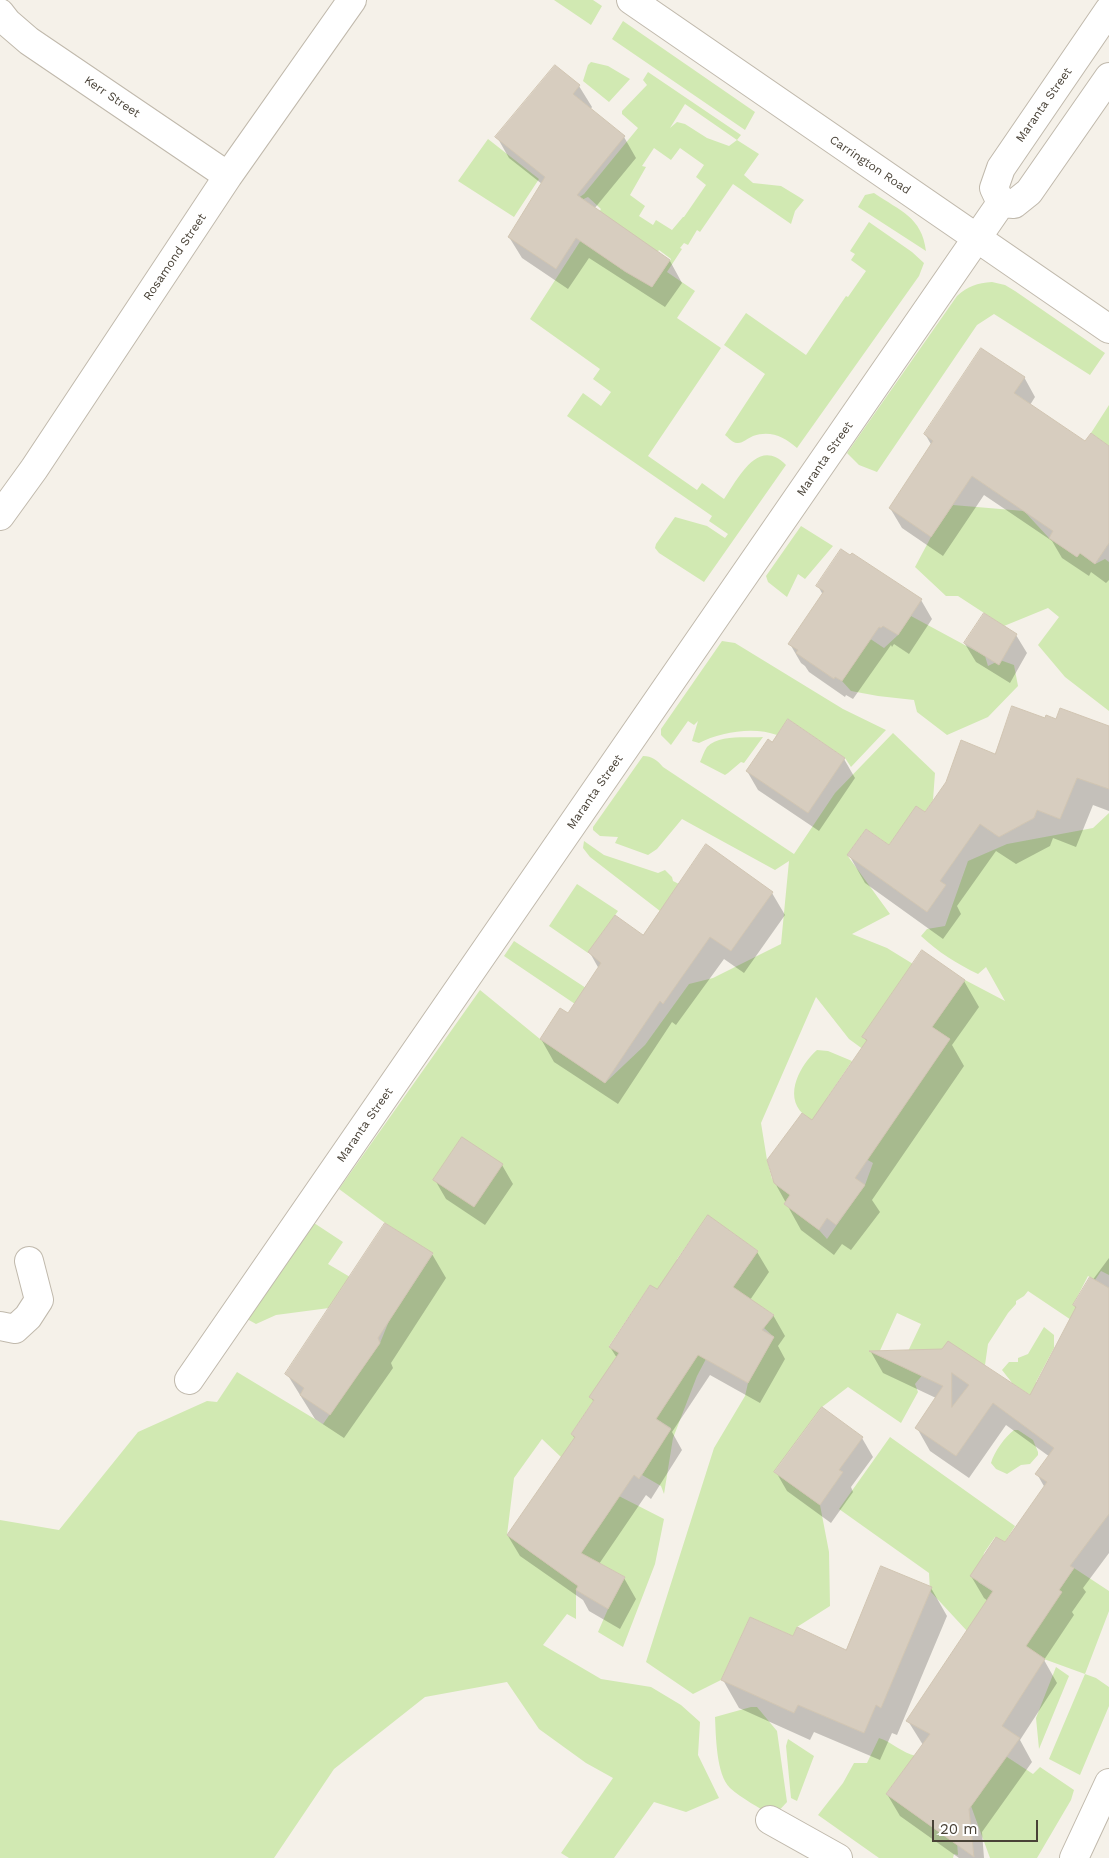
<!DOCTYPE html>
<style>
body{margin:0}
#map{position:relative;width:1109px;height:1858px;overflow:hidden;background:#f5f1e9;font-family:"Work Sans",sans-serif}
canvas{display:block}
.scale{position:absolute;left:932px;top:1820px;width:106px;height:22px;box-sizing:border-box;border:2px solid #494237;border-top:0;padding-left:6px;font-size:15px;line-height:18px;white-space:nowrap;color:#494237;-webkit-text-stroke:4px #fff;paint-order:stroke}
</style>
<div id="map">
<canvas width="1109" height="1858"></canvas>
<div class="scale">20 m</div>
</div>
<script>
const ctx = document.querySelector('canvas').getContext('2d');
ctx.lineJoin = 'round';
function fill(path, color) { ctx.fillStyle = color; ctx.fill(path, 'evenodd'); }
function strokePath(path, color, width, dash) { ctx.strokeStyle = color; ctx.lineWidth = width; ctx.lineCap = dash ? 'butt' : 'round'; ctx.setLineDash(dash || []); ctx.stroke(path); }
function write(font, color, halo, rows, align = 'center') {
  ctx.font = font + ' "Work Sans",sans-serif'; ctx.lineWidth = 5; ctx.setLineDash([]); ctx.textBaseline = 'middle'; ctx.strokeStyle = halo; ctx.fillStyle = color; for (const [text, x, y, turn = 0] of rows) {
    ctx.save(); ctx.translate(x, y); ctx.rotate((+turn || 0) * Math.PI / 180); ctx.textAlign = isNaN(turn) ? turn : align; if (halo) ctx.strokeText(text, 0, 0); ctx.fillText(text, 0, 0); ctx.restore();
  }
}
fill(new Path2D(`
 M554,0H593L602,6L591,25Z
 M623,21L755,112L745,130L612,39Z
 M591,62L608,66L630,79L609,102L583,81L588,65Z
 M648,72L741,135L737,140L759,154L744,175L753,183L781,186L804,200L795,211L791,224L733,184L700,232L697,230L688,245L684,243L680,248L682,249L667,272L695,291L677,318L721,348L648,456L697,490L702,483L724,499C738,479 758,436 786,465L704,582L659,553L655,548L656,544L675,517L707,526L725,538L728,534L709,521L712,516L567,416L583,393L601,406L611,392L593,379L600,369L530,319L601,209L588,197L564,208L584,194L638,128L622,114V111L647,85L643,80ZM685,104L737,140L729,146L707,138L685,124L677,122L670,128ZM654,148L671,160L680,148L704,165L696,177L706,185L684,217H683L672,230L656,220L653,225L639,216L645,206L630,195L646,167L642,166ZM646,244L626,272L595,250ZM659,250L671,259L652,287L639,278Z
 M488,139L539,179L514,217L458,181Z
 M874,193C900,211 922,217 926,251L858,207L865,195Z
 M869,222L912,252L924,263L919,276L797,448C784,437 771,430 753,436C748,438 743,443 738,443C733,444 728,437 725,435L765,374L724,345L746,313L806,355L846,296L848,297L866,271L851,260L855,254L850,251Z
 M992,282L1005,285L1015,291L1105,353L1090,375L994,314L977,325L877,472L859,465L847,453L957,296C968,286 977,283 992,282Z
 M1109,405V446L1091,433Z
 M953,505L1024,511L1049,538L1077,557L1080,553L1095,564L1105,559L1109,562V711L1065,677L1038,645L1059,617L1048,608L1004,626L958,596H946L915,567L931,537Z
 M801,526L833,546L805,579L798,574L787,597L768,582L766,576Z
 M911,616L985,656L988,666L1000,660L1014,665L1018,686L988,717L947,735L917,712L914,700L878,696L851,691L842,681L857,659L850,653L863,634L884,648L898,635Z
 M722,641L735,643L843,709L886,730L851,767L845,758L788,719L777,735C754,726 720,732 699,743L692,741L698,721L694,725L688,721L671,745L661,735V729Z
 M893,733L935,773L933,800L925,812L916,807L889,845L866,829L847,855L890,914L852,934L887,948L913,964L901,1063L894,1072L849,1039L816,997L761,1123L767,1160L772,1179L777,1182L776,1185L790,1195L784,1204L819,1230L827,1239L865,1185L873,1163C858,1155 845,1145 832,1135C822,1128 812,1122 803,1114C783,1095 801,1064 817,1050L828,1051L852,1061L827,1098L831,1102L908,1099L950,1039L932,1027L965,980L1005,1001L986,967L978,974C957,964 938,952 921,936L927,929L945,926L968,861L1007,844L1093,828L1109,813V1275L1101,1271L1095,1280L1088,1276L1073,1305L1109,1327L1098,1338L1028,1291L1024,1296L1016,1301V1304L1008,1313L988,1344L985,1365L933,1362L915,1384L918,1392L901,1423L848,1387L822,1407L774,1472L820,1505L829,1552L830,1606L797,1627L793,1636L750,1617L721,1680L693,1694L646,1662L714,1448L745,1396L748,1383L774,1337L764,1328L773,1314L760,1306L706,1359L697,1376L673,1438L664,1494L661,1486L642,1475L671,1428L619,1395L590,1397L594,1400L571,1434L586,1444L561,1457L542,1439L514,1478L507,1535L557,1571L576,1560L611,1509V1492L664,1519L655,1564L623,1647L598,1632L608,1609L625,1577L593,1560L576,1590V1619L567,1614L543,1645L601,1679L651,1687L681,1705L700,1722L698,1755L719,1798L686,1812L654,1802L614,1858H569L561,1853L613,1778L586,1763L539,1729L507,1682L425,1697L334,1769L274,1858H0V1520L59,1530L138,1432L207,1401L217,1402L237,1372L323,1424L380,1343L389,1321L433,1254L385,1223L339,1189L480,990L540,1039L605,1083L645,1045L689,984L713,978L781,944L789,861L775,870L682,819L657,849L648,855L615,843L618,837L600,836L593,830V827L643,756C652,756 657,760 663,767L794,854L835,793ZM708,1216L758,1251L728,1294L677,1259ZM650,1285L675,1390L609,1346ZM897,1313L921,1324L901,1366L878,1355Z
 M763,737L744,763L741,762L728,773L725,775L700,762C702,758 704,751 707,747C719,734 747,738 763,737Z
 M584,841L604,855L658,873L665,870L672,877L673,881L679,884L660,911L590,857L583,848Z
 M577,884L618,911L588,953L549,926Z
 M514,941L586,988L575,1004L504,956Z
 M314,1223L343,1242L328,1264L350,1277L329,1308L276,1315L256,1324L247,1319Z
 M1044,1327L1054,1335V1348L1036,1382L1066,1397L1059,1413L1013,1384L1002,1370L1009,1362H1018V1358L1028,1354Z
 M1014,1430H1018L1033,1440L1038,1452V1455L1030,1464L1021,1465L1007,1474L996,1469L991,1463C994,1452 1005,1437 1014,1430Z
 M890,1437L1015,1526L1005,1542L995,1537L984,1553L978,1582L1029,1615L1061,1592L1059,1590L1074,1568L1109,1591V1611L1085,1674L1096,1678L1109,1687V1706L1080,1775L1049,1759L1085,1674L967,1631L930,1591L929,1573L839,1509Z
 M1056,1667L1069,1676L1039,1749L1036,1718Z
 M751,1707H757L777,1731L787,1802L773,1817C759,1807 742,1799 730,1788C716,1774 716,1736 715,1717Z
 M879,1738C892,1742 902,1753 916,1756L923,1781L904,1770L886,1794L938,1831L944,1824L956,1828L958,1855L954,1854L953,1858H879L818,1815L843,1783L854,1763H867Z
 M788,1739L814,1756L797,1801L791,1798L786,1746Z
 M1004,1755L1033,1774L1040,1767L1074,1790L1071,1800L1037,1858H990L971,1806L982,1791L972,1784Z`), '#d1e9b2');
fill(new Path2D(`
 M555,67L579,86L592,107L590,110L624,137L636,158L594,209L670,261L682,283L665,307L589,258L568,289L522,258L509,237L542,184L509,158L497,137Z
 M1024,377L1035,397L1030,405L1086,443L1109,447V580L1106,583L1091,572L1089,576L1062,558L1052,541L984,495L943,556L902,528L890,508L932,446L925,434Z
 M818,586L921,600L932,619L909,654L894,644L892,647L891,645L853,699L846,695L845,697L809,672L805,666L801,663L790,644L823,595Z
 M1016,635L1027,653L1010,683L976,662L965,644Z
 M1045,720L1109,727V811L1093,805L1076,847L1053,838L1050,846L1016,864L996,851L957,906L961,914L943,939L865,883L849,855L890,846L925,814L995,756Z
 M844,759L855,778L819,831L758,790L747,771Z
 M772,893L785,915L744,973L724,959L676,1025L672,1022L618,1104L554,1062L541,1039L568,1015L599,969L590,953Z
 M964,981L979,1007L952,1045L964,1066L872,1200L880,1212L851,1250L842,1244L834,1255L801,1230L775,1183L812,1122L867,1042L864,1037Z
 M502,1165L513,1184L485,1225L446,1199L435,1180Z
 M757,1252L769,1272L750,1300L773,1315L785,1336L778,1346L785,1359L760,1403L710,1375L672,1432L682,1450L651,1499L646,1495L599,1564L624,1578L636,1599L620,1629L589,1611L583,1600L520,1556L508,1536L575,1439L572,1434L594,1402L591,1398L617,1358L610,1347L657,1291Z
 M432,1254L446,1278L391,1363L393,1368L344,1438L315,1419L287,1374Z
 M1109,1258V1553L1083,1588L1086,1592L1072,1612L1074,1615L1044,1660L1057,1683L1020,1740L1032,1762L982,1832L984,1858H959L900,1816L887,1794L923,1745L908,1721L988,1601L984,1598L971,1576L1005,1544L1045,1488L1037,1474L1050,1457L1006,1425L969,1478L930,1451L917,1428L936,1398L883,1373L871,1352L943,1350L1030,1397L1076,1309L1074,1305Z
 M862,1438L873,1457L851,1487L853,1492L831,1523L787,1491L776,1472Z
 M931,1588L947,1616L897,1735L892,1733L880,1760L814,1732L810,1740L739,1708L723,1680L794,1638L847,1652Z`), '#0003');
const building = new Path2D(`
 M555,65L580,85L573,94L625,136L577,195L670,260L652,287L626,272L576,238L556,269L508,237L545,177L495,137Z
 M981,348L1025,377L1014,393L1085,441L1091,433L1109,446V543L1095,564L1080,553L1077,557L1049,538L1053,531L972,476L931,537L889,508L933,441L924,434Z
 M841,549L850,555L852,553L922,599L898,635L883,626L881,628L879,627L842,681L835,677L834,679L796,653L798,650L788,644L824,591L816,586Z
 M984,613L1017,634L999,665L964,643Z
 M1012,706L1045,718L1046,715L1056,719L1060,708L1109,726V789L1077,778L1060,819L1037,810L1034,818L999,837L980,824L940,881L946,885L927,912L847,855L866,829L889,845L916,806L925,812L946,782L961,740L995,754Z
 M788,719L845,758L808,813L746,771L768,739L772,742Z
 M706,844L773,892L731,951L710,937L663,1004L660,1001L605,1083L540,1039L560,1008L568,1013L601,963L588,952L615,915L643,935Z
 M922,950L965,980L932,1027L950,1039L855,1178L865,1185L836,1225L827,1218L819,1230L784,1204L790,1195L774,1183L767,1160L802,1113L812,1120L867,1040L862,1037Z
 M462,1137L503,1164L474,1207L433,1180Z
 M708,1215L758,1251L733,1287L774,1315L762,1330L774,1337L748,1383L698,1355L656,1419L671,1429L639,1479L634,1475L581,1553L625,1577L608,1609L576,1590L578,1586L507,1535L575,1437L571,1434L594,1400L589,1397L619,1353L609,1347L650,1285L657,1289Z
 M385,1223L433,1253L378,1338L380,1343L330,1415L300,1395L304,1388L285,1374Z
 M1090,1277L1109,1288V1514L1070,1566L1074,1568L1059,1590L1062,1592L1026,1646L1045,1659L1002,1726L1020,1738L969,1809L974,1857L886,1794L930,1734L906,1721L993,1591L970,1576L996,1537L1005,1542L1047,1482L1035,1474L1054,1448L993,1403L956,1456L915,1428L943,1386L869,1351L942,1349L948,1341L1030,1395L1076,1307L1073,1305ZM952,1373L969,1385L952,1407Z
 M822,1407L863,1437L839,1470L843,1472L820,1505L774,1472Z
 M881,1566L932,1587L881,1708L876,1705L864,1733L798,1705L794,1713L721,1680L750,1617L793,1636L797,1627L846,1650Z`);
fill(building, '#d7cdbf');
strokePath(building, '#d1c5b2', 1);
const minor = new Path2D(`
 M631,0L1109,329
 M0,13L7,22L29,41L228,176
 M1001,203L994,188L1001,168L1109,10
 M1001,203L1014,204L1029,192L1109,77
 M0,516L34,469L228,176L352,0
 M0,1326L15,1329L28,1317L39,1300L29,1261
 M189,1380L1001,203
 M770,1820L838,1858
 M1074,1858L1109,1783`);
strokePath(minor, '#c0b9ac', 30);
strokePath(minor, '#fff', 28);
write('12px', '#494237', '#fff', [
 ["Kerr Street",112,97,34],
 ["Maranta Street",1044,105,-55],
 ["Carrington Road",870,165,34],
 ["Rosamond Street",175,257,-56],
 ["Maranta Street",825,459,-55],
 ["Maranta Street",595,792,-55],
 ["Maranta Street",365,1125,-55]
]);
</script>
